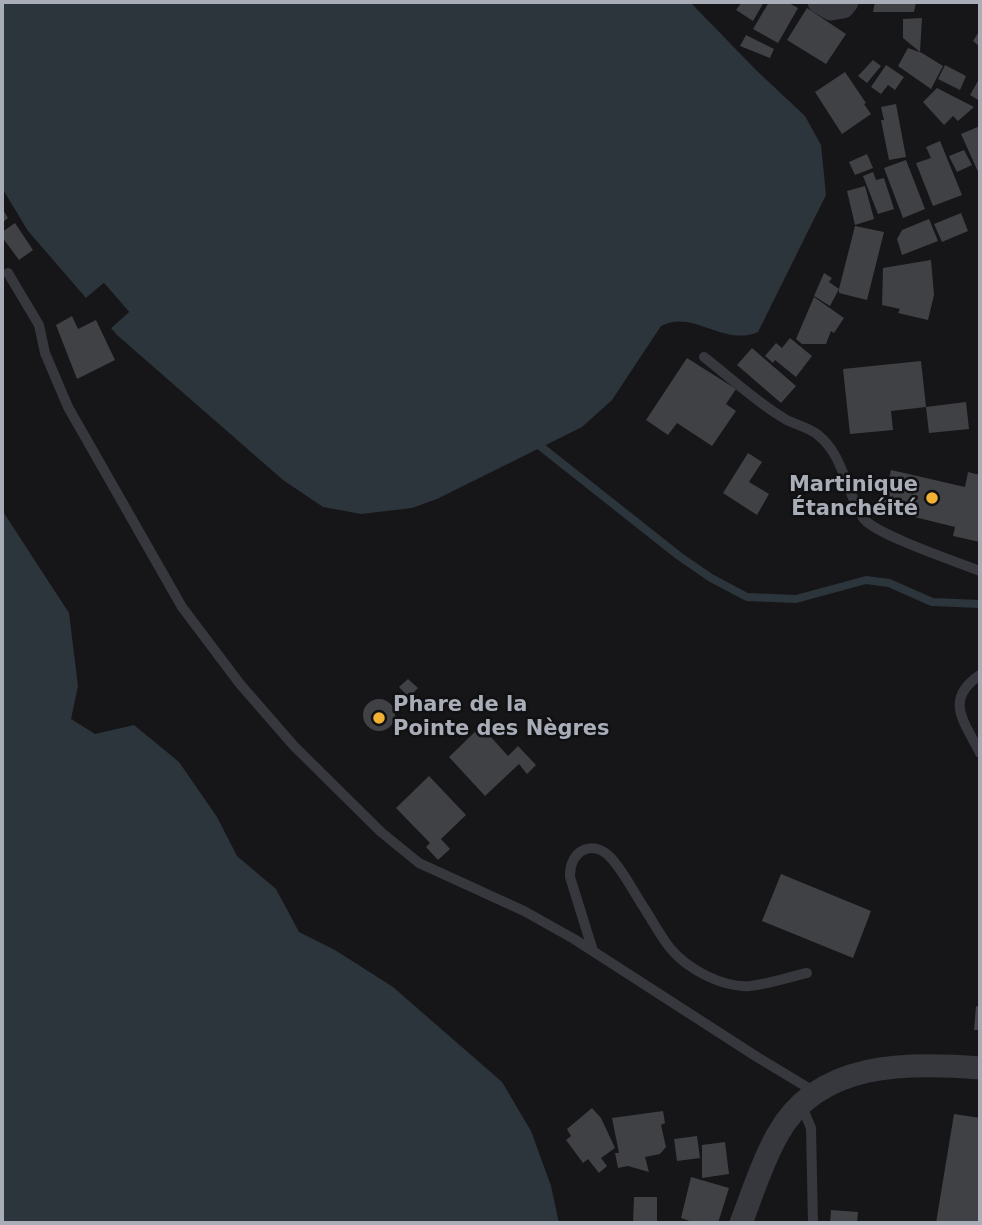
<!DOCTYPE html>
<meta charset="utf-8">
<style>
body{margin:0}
#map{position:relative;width:982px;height:1225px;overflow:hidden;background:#161618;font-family:"DejaVu Sans",sans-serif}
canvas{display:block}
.frame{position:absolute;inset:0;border:4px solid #a8adb8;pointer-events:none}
</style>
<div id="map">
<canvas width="982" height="1225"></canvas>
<div class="frame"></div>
</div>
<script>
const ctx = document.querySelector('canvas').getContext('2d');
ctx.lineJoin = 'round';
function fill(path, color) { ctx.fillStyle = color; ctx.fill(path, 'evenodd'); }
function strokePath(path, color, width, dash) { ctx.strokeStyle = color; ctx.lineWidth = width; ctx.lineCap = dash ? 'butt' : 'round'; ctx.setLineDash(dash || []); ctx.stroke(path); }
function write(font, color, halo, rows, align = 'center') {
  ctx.font = font + ' "DejaVu Sans",sans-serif'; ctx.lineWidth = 5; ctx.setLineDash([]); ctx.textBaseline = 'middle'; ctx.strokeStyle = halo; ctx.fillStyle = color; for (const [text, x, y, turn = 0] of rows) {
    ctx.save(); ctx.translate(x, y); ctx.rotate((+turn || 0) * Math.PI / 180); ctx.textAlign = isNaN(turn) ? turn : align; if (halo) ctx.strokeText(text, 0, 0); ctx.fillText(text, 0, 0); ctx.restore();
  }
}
fill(new Path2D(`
 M2,2H690L756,70L805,116L821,145L826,195L758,332C722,347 694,309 661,326L612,400L582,427L437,499L412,508L361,514L323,507L283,480L117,335L111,328L129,312L104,283L86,298L28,231L2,188Z
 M2,510L69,613L78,686L71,719L95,734L134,725L179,762L217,817L237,856L276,889L299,932L335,950L393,987L502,1082L531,1131L551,1186L559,1223H2Z`), '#2c353c');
fill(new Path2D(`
 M104,283L129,312L111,328L109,325L125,312L108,293L104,287L88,301L86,298Z`), '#161618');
strokePath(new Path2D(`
 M540,446L679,556L711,578L747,597L796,599L866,580L889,583L932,602L980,604`), '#2c353c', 8);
fill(new Path2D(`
 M742,2H764L753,21L736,10Z
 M769,2H787L798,8L778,43L753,29Z
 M875,2H916L914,12H873Z
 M807,8L846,34L826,64L787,40Z
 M922,18L920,52L903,38V19Z
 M980,30V47L973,41Z
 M746,35L774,49L770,58L740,46Z
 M908,48L922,53L943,66L931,89L898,66Z
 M873,60L881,66L867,83L858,76Z
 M886,65L904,77L895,90L888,85L881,94L871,87Z
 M945,65L966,76L960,90L938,79Z
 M845,72L866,103L864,104L871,114L842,134L815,92Z
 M978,81L980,83V101L970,95Z
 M937,88L974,107L958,121L953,116L944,125L923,102Z
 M896,104L906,157L889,160L881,120H884L881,107Z
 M980,126V176L961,134Z
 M940,141L962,195L933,206L916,163L931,158L926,147Z
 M964,150L972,165L957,172L949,156Z
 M867,154L873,168L855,175L849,162Z
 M906,160L925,209L903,218L884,168Z
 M873,172L876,180L884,178L894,209L878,214L863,176Z
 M865,186L874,219L855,225L847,191Z
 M2,208L8,218L2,223Z
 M961,213L968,231L942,242L934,224Z
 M929,219L938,241L902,255L897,239L902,230Z
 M15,223L33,250L19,260L2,237V232Z
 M855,226L884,232L867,300L839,293V289L830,306L814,296L824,273L832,278L829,282L839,289Z
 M931,260L934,295L928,320L898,313L900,309L882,305L883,268Z
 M814,297L844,318L834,333L831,331L826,344H802L796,339Z
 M72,316L78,329L96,320L115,360L77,379L56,325Z
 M790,338L812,356L796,377L775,360L773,363L765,356L776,343L782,348Z
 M752,348L796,386L781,403L737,365Z
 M687,358L736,389L726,404L736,411L712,446L677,423L668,435L646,420Z
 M921,361L926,407L966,402L969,429L929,433L926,407L891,411L893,430L850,434L843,369Z
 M748,453L762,462L749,482L769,494L757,515L723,493Z
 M891,470L965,487L968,472L980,475V542L953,536L955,527L882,509Z
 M408,679L418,688L409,697L399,687Z
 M363 715a16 16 0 1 1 32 0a16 16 0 1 1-32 0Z
 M481,726L508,756L518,746L536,765L527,774L519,764L485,796L449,757Z
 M429,776L466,815L441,839L450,849L438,860L426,847L430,843L396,808Z
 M781,874L871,911L853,958L762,921Z
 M976,1006L980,1007V1030H974Z
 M592,1108L601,1118L615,1148L601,1158L607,1166L599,1173L588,1159L583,1163L566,1140L571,1136L567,1129Z
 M663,1111L665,1123L661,1125L666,1147L660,1154L645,1157L649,1172L628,1166L618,1168L615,1153H619L612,1118Z
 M954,1114L980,1118V1223H936Z
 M697,1136L700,1158L677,1161L674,1139Z
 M725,1142L729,1174L702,1178V1145Z
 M691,1177L729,1188L718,1223H695L681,1218Z
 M634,1197H657V1223H633Z
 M831,1210L858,1212L857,1223H830Z`), '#404145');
strokePath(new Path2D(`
 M8,273L39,325L45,353L68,407L182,607L240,684L294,746L381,832L419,863L524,911L574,939L757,1057L815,1092
 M704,357C730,377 757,403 785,419C795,425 809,427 818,435C844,455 846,494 864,519C877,535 957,562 980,571
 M980,675C943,700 965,722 980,753
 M593,951L570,877C569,851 592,838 611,858C623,871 632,889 641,903C651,918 659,934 670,948C687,969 723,988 750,986C769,984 789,977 807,973
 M801,1104L811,1128L813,1223`), '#37383d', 10);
strokePath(new Path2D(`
 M819,2L831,9L843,7L847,2
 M741,1223C752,1195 763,1159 778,1134C818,1061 908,1062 980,1068`), '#37383d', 23);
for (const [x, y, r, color] of [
 [932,498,7,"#f2b134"],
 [379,718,7,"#f2b134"]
]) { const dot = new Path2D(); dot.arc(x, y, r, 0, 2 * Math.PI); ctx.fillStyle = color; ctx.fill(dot); strokePath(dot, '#111113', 2.5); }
write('bold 21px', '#a8adb8', '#111113', [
 ["Martinique",918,486],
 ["Étanchéité",918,510],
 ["Phare de la",393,706,"left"],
 ["Pointe des Nègres",393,730,"left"]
], 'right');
</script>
